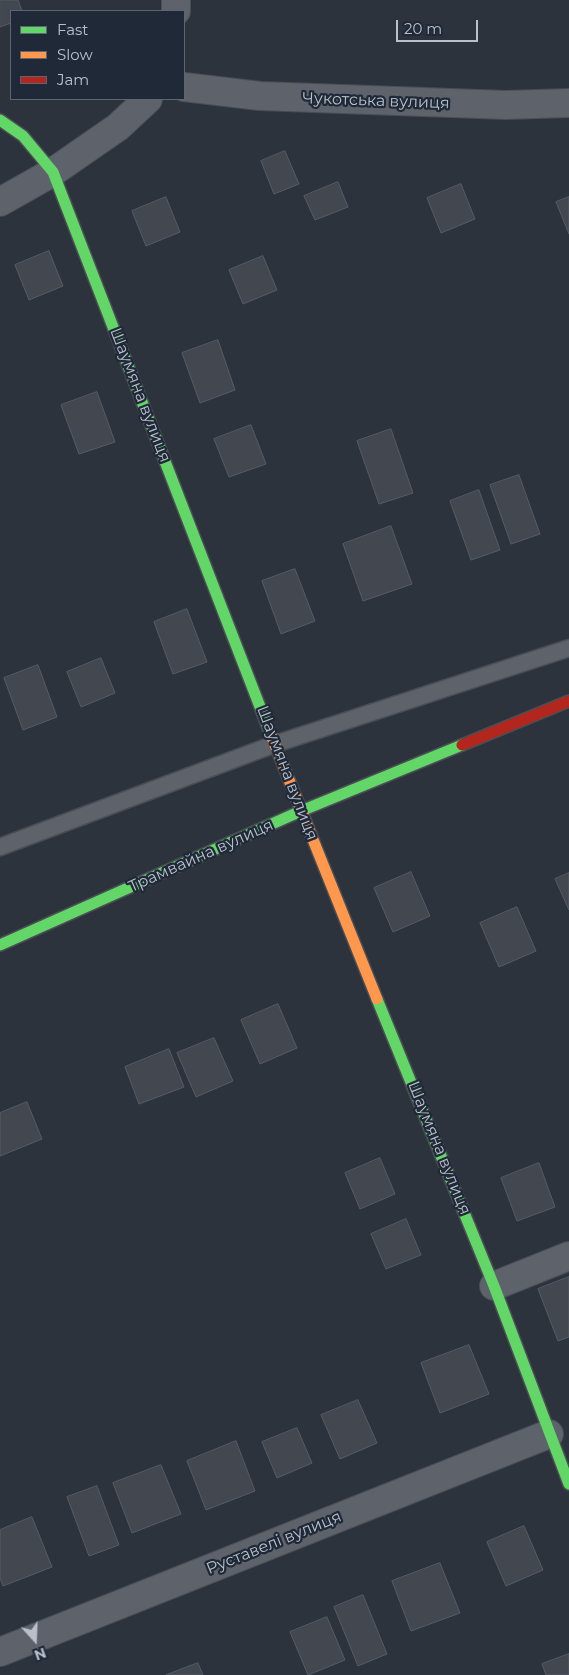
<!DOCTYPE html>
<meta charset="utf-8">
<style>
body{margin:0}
#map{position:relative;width:569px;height:1675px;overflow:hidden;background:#2d333d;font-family:Montserrat,sans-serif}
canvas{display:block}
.legend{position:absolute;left:10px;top:10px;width:175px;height:90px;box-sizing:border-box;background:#202938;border:1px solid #5d6573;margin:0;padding:6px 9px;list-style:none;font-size:15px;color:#b9c0cc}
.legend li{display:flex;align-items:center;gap:10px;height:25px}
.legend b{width:25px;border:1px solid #5d6573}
.north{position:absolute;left:10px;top:1615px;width:50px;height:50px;-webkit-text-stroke:4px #202938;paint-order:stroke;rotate:160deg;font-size:14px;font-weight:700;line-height:20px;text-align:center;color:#b9c0cc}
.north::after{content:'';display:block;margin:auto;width:18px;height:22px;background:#b9c0cc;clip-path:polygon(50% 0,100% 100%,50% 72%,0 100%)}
.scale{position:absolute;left:396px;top:20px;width:82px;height:22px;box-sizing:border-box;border:2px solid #b9c0cc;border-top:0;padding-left:6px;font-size:15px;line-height:18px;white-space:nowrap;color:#b9c0cc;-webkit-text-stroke:4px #202938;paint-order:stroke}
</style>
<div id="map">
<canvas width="569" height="1675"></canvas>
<ul class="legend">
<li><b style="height:6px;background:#63d668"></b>Fast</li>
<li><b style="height:6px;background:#ff974d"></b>Slow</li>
<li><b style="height:6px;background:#b3261e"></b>Jam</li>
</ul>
<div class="north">N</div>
<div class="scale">20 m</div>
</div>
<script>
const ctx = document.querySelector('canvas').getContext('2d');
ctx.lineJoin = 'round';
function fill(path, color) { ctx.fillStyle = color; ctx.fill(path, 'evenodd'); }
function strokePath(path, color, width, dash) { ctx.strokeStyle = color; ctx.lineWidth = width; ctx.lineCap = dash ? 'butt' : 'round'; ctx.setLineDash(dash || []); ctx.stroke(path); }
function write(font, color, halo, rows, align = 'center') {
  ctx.font = font + ' Montserrat,sans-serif'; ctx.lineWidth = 4.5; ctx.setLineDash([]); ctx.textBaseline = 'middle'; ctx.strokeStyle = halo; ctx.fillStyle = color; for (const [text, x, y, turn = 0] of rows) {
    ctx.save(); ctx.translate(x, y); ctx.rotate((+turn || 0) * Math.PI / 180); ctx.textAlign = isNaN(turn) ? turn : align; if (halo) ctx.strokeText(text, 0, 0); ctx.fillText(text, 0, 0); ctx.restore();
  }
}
const building = new Path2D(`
 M0,0H18L22,11H11V23L0,27Z
 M285,151L299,184L274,194L261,161Z
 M338,182L348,207L315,220L304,196Z
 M461,184L475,219L441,233L427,198Z
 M166,197L180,232L146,246L132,211Z
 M569,197V234L556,202Z
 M49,251L63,286L29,300L15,265Z
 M263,256L277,290L243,304L229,270Z
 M218,340L235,390L200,403L182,353Z
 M97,392L115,442L79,454L61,405Z
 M251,425L266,464L229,477L214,439Z
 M391,429L413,493L379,504L357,441Z
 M519,475L540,534L511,544L490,485Z
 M479,490L500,550L471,560L450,501Z
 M391,526L412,584L363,601L343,544Z
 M295,569L315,621L281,634L262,581Z
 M187,609L207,662L173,674L154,622Z
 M101,658L115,693L81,707L67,672Z
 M38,665L57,717L23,730L4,678Z
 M411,872L430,916L393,932L374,888Z
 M569,873V910L555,879Z
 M517,907L536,951L499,967L480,923Z
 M278,1004L297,1048L260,1064L241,1020Z
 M214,1038L233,1081L196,1097L177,1053Z
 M169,1049L184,1087L139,1104L125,1067Z
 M27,1102L42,1139L0,1156V1113Z
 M380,1158L395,1194L360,1209L345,1173Z
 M539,1163L555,1207L517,1221L501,1178Z
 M406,1219L421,1255L386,1269L371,1234Z
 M569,1277V1337L558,1341L538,1289Z
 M469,1345L489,1394L440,1413L421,1363Z
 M358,1400L377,1443L340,1459L321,1415Z
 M297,1428L312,1463L277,1478L262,1442Z
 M236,1441L255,1491L206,1510L187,1461Z
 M161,1465L181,1514L132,1533L113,1483Z
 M97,1486L119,1545L89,1556L67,1497Z
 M32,1517L52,1567L3,1586L0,1578V1530Z
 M524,1526L543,1570L506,1586L487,1542Z
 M440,1563L460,1613L411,1631L392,1581Z
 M363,1595L387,1654L358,1666L334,1607Z
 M327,1617L345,1660L308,1675L290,1632Z
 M569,1654V1675H546L542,1664Z
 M198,1663L203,1675H166Z`);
fill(building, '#434850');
strokePath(building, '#565b64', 1);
const lane = new Path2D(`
 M0,847L275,744L569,648`);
const street = new Path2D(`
 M176,0V11
 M184,87L260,96L506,105L569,103
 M0,202L53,172L118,127L148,99
 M494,1286L569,1256
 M0,1652L549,1434`);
const fast = new Path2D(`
 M0,120L23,136L53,172L269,730
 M0,945L301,811L462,745
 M377,999L494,1286L569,1484`);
const slow = new Path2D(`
 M269,730L377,999`);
const jam = new Path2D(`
 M462,745L569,701`);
strokePath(lane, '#4a4e55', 19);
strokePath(street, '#4a4e55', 30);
strokePath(fast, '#4a4e55', 14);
strokePath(slow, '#4a4e55', 14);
strokePath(jam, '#4a4e55', 14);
strokePath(lane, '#5e626a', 16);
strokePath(street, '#5e626a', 28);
strokePath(fast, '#63d668', 11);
strokePath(slow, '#ff974d', 11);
strokePath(jam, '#b3261e', 11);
write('16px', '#b9c0cc', '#202938', [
 ["Чукотська вулиця",376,101,2],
 ["Шаумяна вулиця",140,395,69],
 ["Шаумяна вулиця",287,773,69],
 ["Трамвайна вулиця",201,856,-24],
 ["Шаумяна вулиця",439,1148,68],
 ["Руставелі вулиця",274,1543,-22]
]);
</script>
